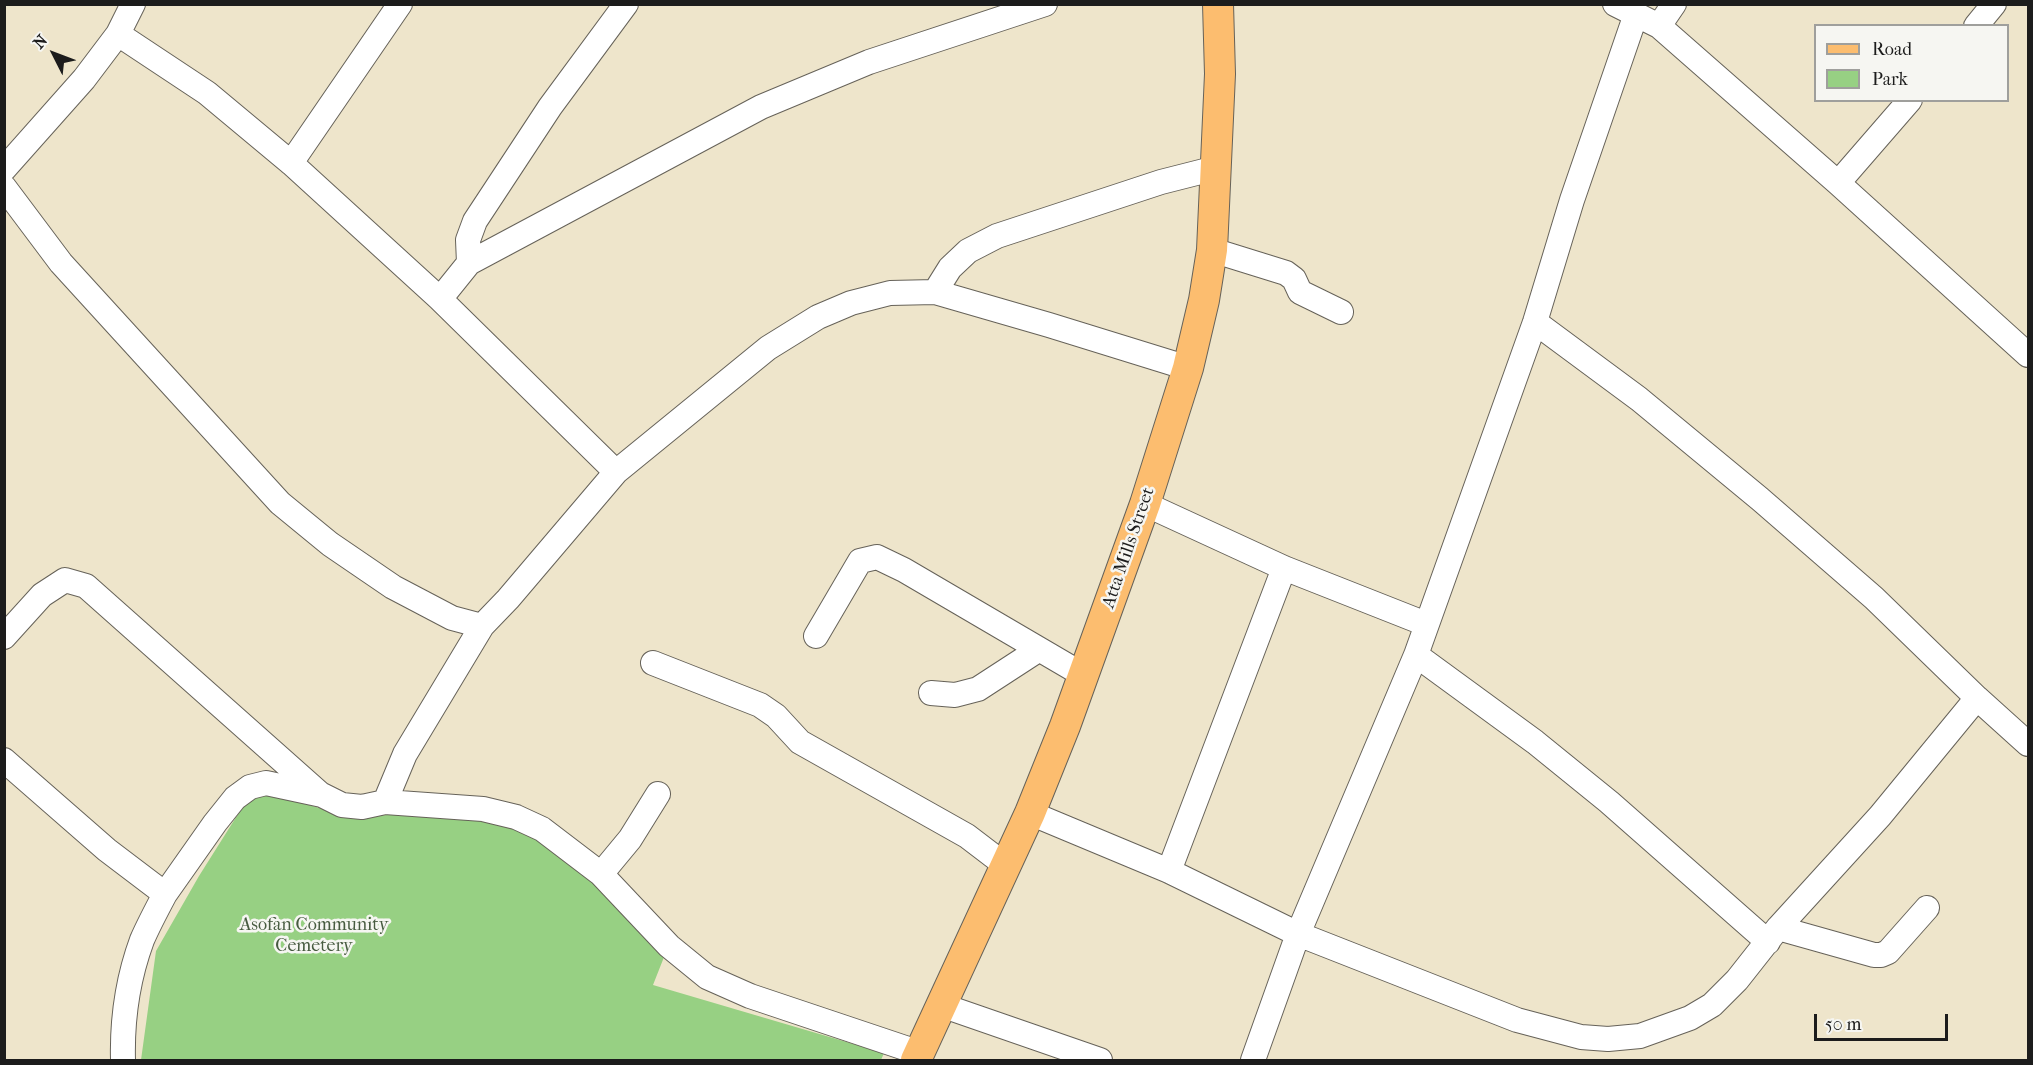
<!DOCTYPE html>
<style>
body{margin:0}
#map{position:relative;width:2033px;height:1065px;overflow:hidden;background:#eee5cb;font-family:"IM FELL French Canon",serif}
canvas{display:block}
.frame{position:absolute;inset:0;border:6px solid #1c1c1c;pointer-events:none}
.legend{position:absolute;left:1814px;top:24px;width:195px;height:78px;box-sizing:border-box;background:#f6f6f2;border:2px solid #9f9f9c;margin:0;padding:8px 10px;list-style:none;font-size:18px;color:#1c1c1c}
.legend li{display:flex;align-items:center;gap:12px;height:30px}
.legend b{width:30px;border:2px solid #9f9f9c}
.north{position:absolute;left:24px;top:24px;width:60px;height:60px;-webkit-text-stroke:4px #f6f6f2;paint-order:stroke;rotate:312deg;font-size:16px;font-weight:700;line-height:24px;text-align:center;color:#1c1c1c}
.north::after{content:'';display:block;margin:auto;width:21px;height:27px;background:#1c1c1c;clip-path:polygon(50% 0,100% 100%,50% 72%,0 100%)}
.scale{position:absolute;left:1814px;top:1014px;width:134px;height:27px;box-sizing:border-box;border:3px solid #1c1c1c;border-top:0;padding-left:8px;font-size:18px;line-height:21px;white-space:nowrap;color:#1c1c1c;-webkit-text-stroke:4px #f6f6f2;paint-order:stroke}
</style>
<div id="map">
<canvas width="2033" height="1065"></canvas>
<div class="frame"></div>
<ul class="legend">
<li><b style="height:8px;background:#fcbd6f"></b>Road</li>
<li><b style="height:16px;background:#97d083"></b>Park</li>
</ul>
<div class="north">N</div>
<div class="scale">50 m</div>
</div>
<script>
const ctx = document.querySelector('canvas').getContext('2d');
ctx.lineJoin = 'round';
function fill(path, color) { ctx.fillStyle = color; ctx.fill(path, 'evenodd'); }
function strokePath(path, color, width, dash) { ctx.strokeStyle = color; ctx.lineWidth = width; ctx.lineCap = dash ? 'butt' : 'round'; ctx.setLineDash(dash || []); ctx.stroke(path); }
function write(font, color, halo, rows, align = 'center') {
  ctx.font = font + ' "IM FELL French Canon",serif'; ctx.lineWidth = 5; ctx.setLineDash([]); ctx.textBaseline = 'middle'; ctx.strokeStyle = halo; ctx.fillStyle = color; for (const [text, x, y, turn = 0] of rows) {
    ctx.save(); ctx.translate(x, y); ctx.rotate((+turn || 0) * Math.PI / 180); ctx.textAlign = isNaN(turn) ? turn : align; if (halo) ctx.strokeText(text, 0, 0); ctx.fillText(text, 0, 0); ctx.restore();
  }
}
fill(new Path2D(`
 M267,793L358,819L393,814L491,822L533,833L590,875L666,952L653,985L884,1053L881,1060H141L156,951L199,876L245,803Z`), '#97d083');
const minor = new Path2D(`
 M1615,4L1659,26L1838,183L2028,355
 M1659,26L1674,4
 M1976,26L1994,4
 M118,34L207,93L291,163L440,299L616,472
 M291,163L400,4
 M4,169L84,79L118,34L133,4
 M1838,183L1910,100
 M4,187L61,263L280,503L330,544L393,587L452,618L482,626
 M1212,250L1286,273L1294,279L1300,292L1341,312
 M469,263L468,240L475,221L550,107L626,4
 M935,292L950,268L968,251L997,236L1161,182L1216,168
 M440,299L469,263L761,107L869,62L1045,4
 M1535,322L1639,399L1760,499L1874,598L1977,698L2028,744
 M1145,504L1284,568L1426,624
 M816,636L860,561L877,557L904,570L1085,676
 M4,637L42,595L65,580L86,586L319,793
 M1416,655L1535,742L1609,802L1768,942
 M653,663L760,705L776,716L800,742L967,836L1005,865
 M931,693L955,695L978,689L1038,650
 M4,760L107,850L165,894L215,823L235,798L250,787L266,783L322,795L342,805L362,807L385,802L483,809L516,817L542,829L601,874L669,946L707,977L750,996L920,1053
 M385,802L405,754L482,626L508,599L616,472L768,348L818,317L851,303L890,293L935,292L1049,325L1188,368
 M1030,813L1169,871L1298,934L1517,1020L1581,1037L1608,1039L1640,1036L1690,1018L1712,1005L1737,980L1778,928L1880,816L1977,698
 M1169,871L1284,568
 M601,874L630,839L658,794
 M1778,928L1874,955H1881L1888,952L1927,908
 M941,1005L1100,1060
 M123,1060C122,1021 128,978 142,940C149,924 157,909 165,894
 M1253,1060L1298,934L1416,655L1535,322L1572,200L1636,14`);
const major = new Path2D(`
 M916,1060L1030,813L1065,726L1145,504L1188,368L1204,300L1212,250L1220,74L1218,4`);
strokePath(minor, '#666259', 26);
strokePath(major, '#666259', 32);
strokePath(minor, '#fff', 24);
strokePath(major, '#fcbd6f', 30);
write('18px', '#1c1c1c', '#f6f6f2', [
 ["Atta Mills Street",1129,548,-71]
]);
write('18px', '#475b40', '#f6f6f2', [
 ["Asofan Community",314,926],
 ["Cemetery",314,947]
]);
</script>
